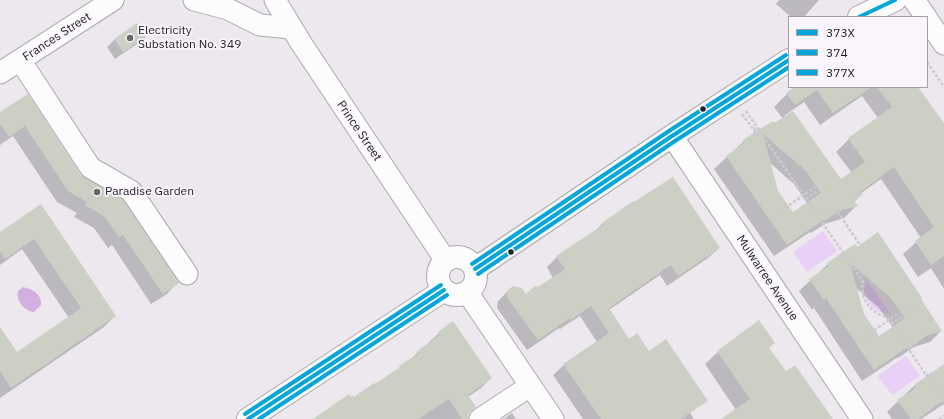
<!DOCTYPE html>
<style>
body{margin:0}
#map{position:relative;width:944px;height:419px;overflow:hidden;background:#ece8ee;font-family:"IBM Plex Sans",sans-serif}
canvas{display:block}
.legend{position:absolute;left:788px;top:16px;width:140px;height:72px;box-sizing:border-box;background:#faf4fd;border:1px solid #a4a0a7;margin:0;padding:5px 7px;list-style:none;font-size:12px;color:#242125}
.legend li{display:flex;align-items:center;gap:8px;height:20px}
.legend b{width:20px;border:1px solid #a4a0a7}
</style>
<div id="map">
<canvas width="944" height="419"></canvas>
<ul class="legend">
<li><b style="height:5px;background:#04a6db"></b>373X</li>
<li><b style="height:5px;background:#04a6db"></b>374</li>
<li><b style="height:5px;background:#04a6db"></b>377X</li>
</ul>
</div>
<script>
const ctx = document.querySelector('canvas').getContext('2d');
ctx.lineJoin = 'round';
function fill(path, color) { ctx.fillStyle = color; ctx.fill(path, 'evenodd'); }
function strokePath(path, color, width, dash) { ctx.strokeStyle = color; ctx.lineWidth = width; ctx.lineCap = dash ? 'butt' : 'round'; ctx.setLineDash(dash || []); ctx.stroke(path); }
function write(font, color, halo, rows, align = 'center') {
  ctx.font = font + ' "IBM Plex Sans",sans-serif'; ctx.lineWidth = 3.5; ctx.setLineDash([]); ctx.textBaseline = 'middle'; ctx.strokeStyle = halo; ctx.fillStyle = color; for (const [text, x, y, turn = 0] of rows) {
    ctx.save(); ctx.translate(x, y); ctx.rotate((+turn || 0) * Math.PI / 180); ctx.textAlign = isNaN(turn) ? turn : align; if (halo) ctx.strokeText(text, 0, 0); ctx.fillText(text, 0, 0); ctx.restore();
  }
}
fill(new Path2D(`
 M823,231L837,251L807,272L793,252Z
 M867,280L890,313C879,315 866,304 864,293C863,288 866,284 867,280Z
 M906,356L920,376L892,395L878,376Z`), '#e9d0f6');
fill(new Path2D(`
 M23,287C32,289 42,294 41,305L34,312C24,311 16,301 18,291Z`), '#d1afe0');
fill(new Path2D(`
 M779,0H819L804,17H791L776,4Z
 M137,25L144,36L137,44L115,59L107,47L114,40Z
 M798,87H917L944,125V289L931,268L918,277L903,254L921,238L881,179L860,194L861,195L854,202L857,205L844,218L825,224L811,233L810,232L774,256L714,169L744,141L783,119L774,107L787,94ZM862,96L878,118L849,139L836,152L852,173L841,180L784,116L804,102L820,125ZM770,163L794,184L807,203L792,213L777,191Z
 M27,95L81,176L178,282L167,294L151,304L112,245L108,248L94,228L74,217L77,213L57,202L13,136L0,145V114Z
 M633,203L719,248L708,258L667,286L660,275L609,310L629,340L649,352L650,351L694,419H583L553,375L564,365L597,342L580,316L560,329L559,328L527,350L497,308L498,301L509,290L526,295L553,278L547,267L557,257L593,233L602,224Z
 M40,206L115,316L104,327L0,398V329L16,354L69,318L22,249L0,265V233Z
 M855,246L920,299L941,331L930,342L914,347L898,358V357L862,381L814,308L812,310L799,291L828,264ZM856,288L879,308L893,328L878,337L863,315Z
 M439,333L491,378L481,388L468,397L467,419H313L349,396L351,398H354L374,386L409,361L418,352L429,344L428,343Z
 M768,348L786,372L831,419H723L736,410L705,364L718,352Z
 M944,369V404L921,419H892L887,412L898,401L915,385Z
 M512,413L516,419H504Z`), '#0003');
fill(new Path2D(`
 M137,23L146,37L123,52L114,39Z
 M795,87H872L833,113L817,90L795,105L786,93Z
 M877,87H918L944,123V256L931,265L915,241L934,227L894,167L860,192L862,195L854,201L858,206L839,211L824,221L823,220L787,245L726,156L745,142L743,140L758,130L773,121L774,123L793,111L841,179L865,162L848,138L892,107ZM763,134L806,171L821,193L793,212L778,191Z
 M28,94L81,175L123,200L179,283L163,294L123,235L119,237L105,217L85,205L87,202L68,191L25,126L9,137L0,124V112Z
 M673,177L720,248L678,276L671,265L609,308L629,339L637,333L649,351L666,339L708,401L681,419H601L563,364L609,333L591,306L571,320L570,318L538,340L507,297L508,290L513,286L522,288L526,294L535,286L538,287L565,269L556,256L603,225L602,223L633,201L634,202Z
 M41,204L116,316L11,388L0,371V327L17,352L81,308L34,239L5,259L0,251V232Z
 M878,232L922,298L921,299L942,331L926,336L910,348L909,346L874,370L826,298L824,300L809,279L829,266L827,263L855,244L857,247ZM850,263L890,297L905,318L879,336L864,314Z
 M759,320L775,343L769,348L786,371L795,365L833,419H721L750,399L717,351Z
 M453,321L492,378L468,395L476,407L469,413L468,419H462L449,399L418,419H313L349,394L351,397L353,395L354,397L374,383L375,384L400,367L399,366L419,353L417,351L440,335L438,332Z
 M944,364V400L918,419H911L897,400L916,388L914,385Z`), '#cccfc3');
const minor = new Path2D(`
 M194,0L228,9L260,25L292,28
 M275,0L301,43L446,261
 M914,0L926,17
 M927,19L944,44
 M20,60L88,164L91,168L131,191L187,274
 M0,73L113,0
 M672,136L862,419
 M467,292L553,419
 M480,419L530,386`);
const major = new Path2D(`
 M859,17L895,0
 M438 276a19 19 0 1 1 38 0a19 19 0 1 1-38 0Z
 M475,269L672,136L789,60
 M248,419L444,290`);
strokePath(minor, '#aba9ad', 23);
strokePath(major, '#aba9ad', 24);
strokePath(new Path2D(`
 M927,62L944,87
 M746,111L863,282C859,298 871,314 887,317L944,402
 M742,114L754,130L757,127
 M754,130L757,135
 M806,199L827,185
 M781,211L815,187
 M838,212L860,245
 M840,258L839,256L843,253
 M891,324L913,310
 M866,336L899,313
 M926,376L930,373L932,376
 M939,419L944,416`), '#cccacd', 2.5, [3, 2]);
strokePath(minor, '#fcfcfc', 21);
strokePath(major, '#fcfcfc', 22);
strokePath(new Path2D(`
 M859,17L895,0
 M475,269L672,136L789,60
 M248,419L444,290`), '#04a6db', 4);
strokePath(new Path2D(`
 M478,274L675,141L789,67
 M259,419L447,295`), '#04a6db', 4);
strokePath(new Path2D(`
 M472,264L669,131L786,55
 M245,414L441,285`), '#04a6db', 4);
for (const [x, y, r, color] of [
 [130,38,4,"#6a676b"],
 [703,109,3.5,"#242125"],
 [97,192,4,"#6a676b"],
 [511,252,3.5,"#242125"]
]) { const dot = new Path2D(); dot.arc(x, y, r, 0, 2 * Math.PI); ctx.fillStyle = color; ctx.fill(dot); strokePath(dot, '#faf4fd', 1.5); }
write('12px', '#242125', '#faf4fd', [
 ["Electricity",138,31],
 ["Substation No. 349",138,45],
 ["Paradise Garden",105,192]
], 'left');
write('12px', '#242125', '#faf4fd', [
 ["Frances Street",57,37,-33],
 ["Prince Street",359,131,56],
 ["Mulwarree Avenue",767,278,56]
]);
</script>
